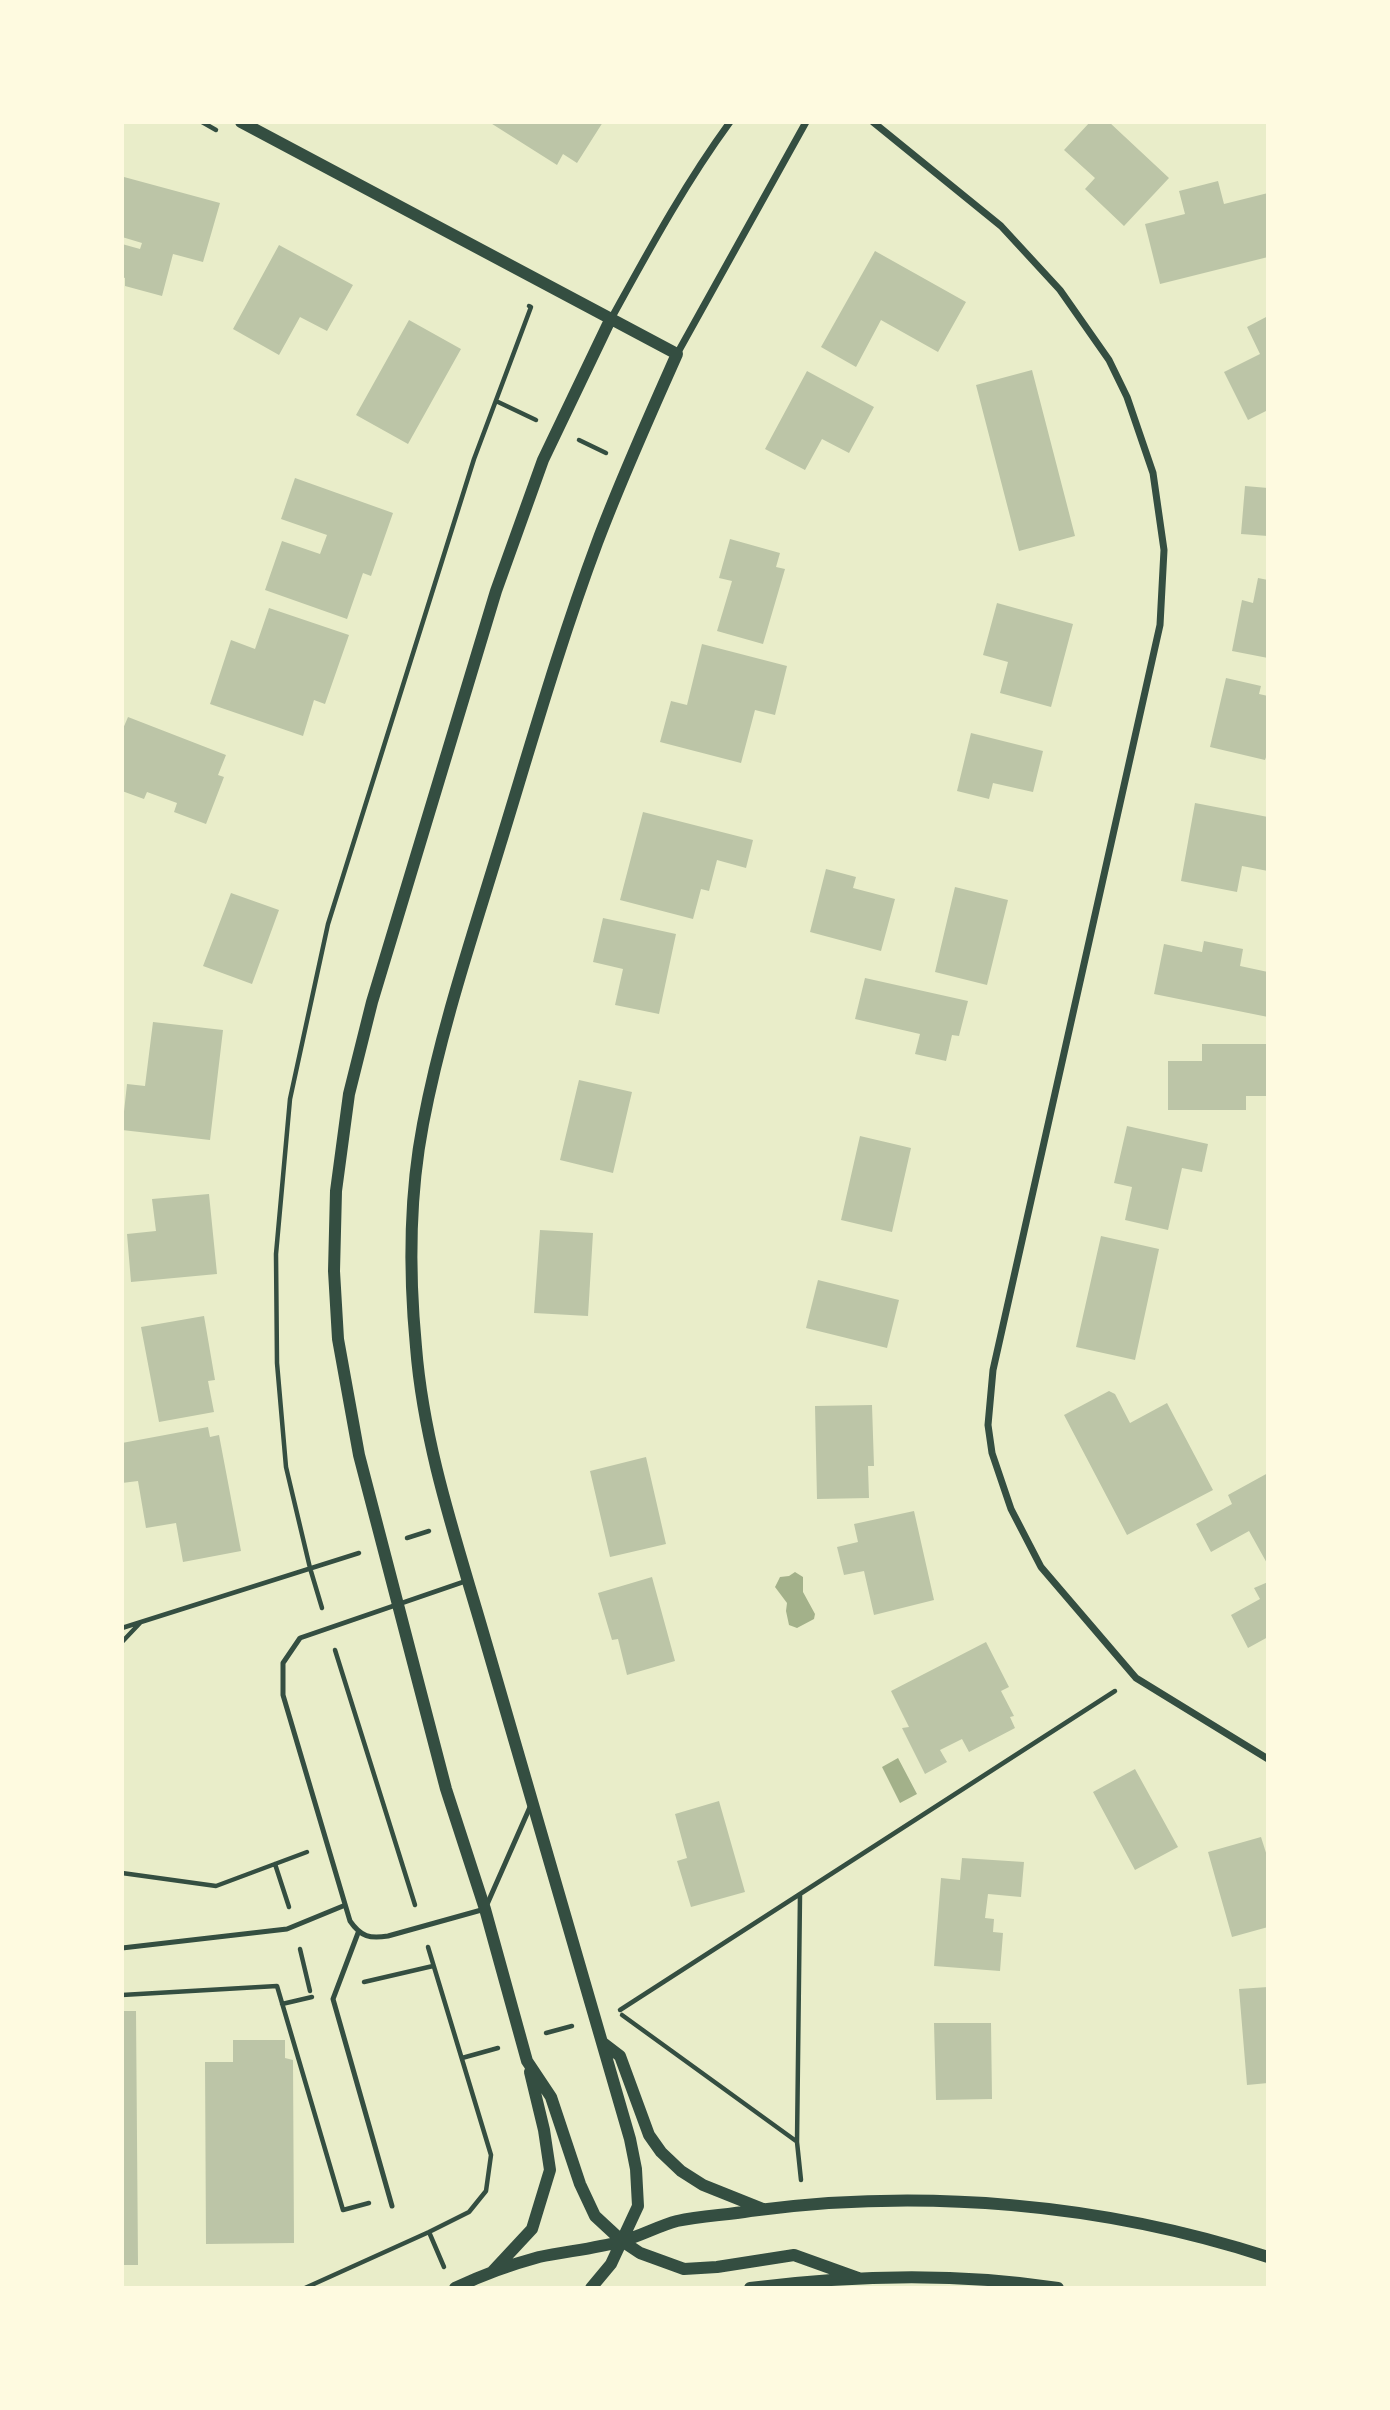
<!DOCTYPE html>
<style>
body{margin:0}
#map{position:relative;width:1390px;height:2410px;overflow:hidden;background:#e9edc9;font-family:Karla,sans-serif}
canvas{display:block}
.frame{position:absolute;inset:0;border:124px solid #fefae0;pointer-events:none}
</style>
<div id="map">
<canvas width="1390" height="2410"></canvas>
<div class="frame"></div>
</div>
<script>
const ctx = document.querySelector('canvas').getContext('2d');
ctx.lineJoin = 'round';
function fill(path, color) { ctx.fillStyle = color; ctx.fill(path, 'evenodd'); }
function strokePath(path, color, width, dash) { ctx.strokeStyle = color; ctx.lineWidth = width; ctx.lineCap = dash ? 'butt' : 'round'; ctx.setLineDash(dash || []); ctx.stroke(path); }
fill(new Path2D(`
 M795,1572L803,1577V1592L815,1614L814,1619L797,1628L789,1625L786,1611L787,1603L775,1587L780,1577L789,1576Z
 M898,1758L917,1794L900,1803L882,1767Z`), '#a3b18a');
fill(new Path2D(`
 M489,122H603L577,163L563,154L557,165Z
 M1090,122H1109L1169,178L1124,226L1085,189L1095,178L1064,150Z
 M124,177L220,203L203,262L173,254L162,296L125,286V278L122,277V244L140,249L142,243L122,237Z
 M1218,181L1224,204L1268,193V257L1160,284L1145,224L1185,214L1179,191Z
 M279,245L353,285L327,331L300,317L279,355L233,329Z
 M875,251L966,302L938,352L881,320L856,367L821,347Z
 M1268,316V410L1248,420L1224,372L1260,354L1247,327Z
 M409,320L461,349L408,444L356,415Z
 M1032,370L1075,536L1019,551L976,385Z
 M807,371L874,407L849,453L822,439L805,470L765,449Z
 M295,478L393,513L371,576L363,573L347,619L265,590L282,541L320,554L327,535L281,519Z
 M1245,486L1268,488V536L1241,534Z
 M730,539L780,553L776,567L785,569L763,644L717,631L732,581L719,578Z
 M1258,578L1268,580V658L1232,651L1242,600L1253,603Z
 M997,603L1073,624L1051,707L1000,693L1008,662L983,655Z
 M269,608L349,635L325,704L314,700L303,736L210,704L231,640L255,649Z
 M702,644L787,666L775,715L755,710L741,763L660,742L671,701L687,705Z
 M1226,678L1261,686L1259,694L1268,696V752L1265,760L1210,747Z
 M128,717L226,755L218,775L224,777L206,824L174,812L177,803L147,792L144,799L122,791V731Z
 M971,733L1043,751L1033,792L993,783L989,799L957,791Z
 M1195,803L1268,817V871L1242,866L1237,892L1181,881Z
 M643,812L753,840L746,868L717,860L709,891L701,889L693,919L620,900Z
 M826,869L856,877L853,888L895,899L881,951L810,932Z
 M955,887L1008,900L987,985L935,972Z
 M231,893L279,910L252,984L203,966Z
 M603,918L676,934L659,1014L615,1005L623,969L593,962Z
 M1204,941L1243,949L1240,966L1268,972V1017L1154,994L1164,944L1202,952Z
 M865,978L968,1001L959,1036L952,1035L946,1061L915,1054L920,1034L855,1019Z
 M153,1022L223,1030L210,1140L122,1130L127,1084L145,1086Z
 M1202,1044H1268V1096H1246V1110H1168V1061H1202Z
 M579,1080L632,1092L613,1173L560,1160Z
 M1127,1126L1208,1144L1202,1172L1182,1168L1168,1230L1125,1220L1132,1187L1114,1183Z
 M860,1136L911,1148L892,1232L841,1220Z
 M209,1194L217,1274L131,1282L127,1234L156,1231L152,1199Z
 M540,1230L593,1233L588,1316L534,1313Z
 M1101,1236L1159,1249L1135,1360L1076,1347Z
 M818,1280L899,1300L887,1348L806,1328Z
 M204,1316L215,1380L208,1381L214,1412L159,1422L141,1327Z
 M1109,1391L1115,1394L1130,1423L1167,1403L1213,1490L1127,1535L1064,1415Z
 M872,1405L874,1466H868L869,1498L817,1499L815,1406Z
 M208,1427L210,1437L219,1435L241,1551L183,1562L176,1523L146,1528L138,1481L122,1483V1443Z
 M646,1457L666,1544L610,1557L590,1471Z
 M1268,1473V1565L1249,1531L1211,1552L1196,1524L1232,1504L1228,1495Z
 M914,1511L934,1600L874,1615L864,1571L844,1575L837,1547L858,1542L854,1524Z
 M652,1577L675,1661L627,1675L618,1639L612,1640L598,1593Z
 M1268,1582V1637L1248,1648L1231,1615L1260,1599L1254,1588Z
 M986,1642L1009,1687L1001,1691L1014,1716L1010,1717L1015,1728L969,1752L962,1739L940,1750L947,1762L925,1774L902,1728L909,1727L891,1691Z
 M1135,1769L1178,1847L1135,1870L1093,1792Z
 M719,1801L745,1892L691,1907L677,1861L687,1858L675,1814Z
 M1261,1837L1268,1859V1927L1232,1937L1208,1852Z
 M962,1858L1024,1862L1021,1897L988,1894L985,1918L994,1919L993,1932L1003,1933L1000,1971L934,1966L941,1878L960,1880Z
 M1268,1987V2083L1247,2085L1239,1989Z
 M122,2011H136L138,2265H122Z
 M934,2023H991L992,2099L936,2100Z
 M233,2040H285V2058L293,2060L294,2243L206,2244L205,2062H233Z`), '#bcc5a7');
strokePath(new Path2D(`
 M202,122L216,130
 M496,401L536,420
 M579,440L606,453
 M407,1538L429,1531
 M322,1608L310,1568L286,1467L277,1363L276,1254L290,1099L328,924L474,459L531,307L529,306
 M122,1628L359,1553
 M122,1642L140,1623
 M335,1650L415,1905
 M275,1864L289,1907
 M122,1873L216,1886L307,1852
 M800,1895L797,2142L801,2180
 M300,1949L310,1991
 M364,1982L433,1966
 M122,1995L277,1986L343,2210L369,2203
 M282,2004L312,1997
 M620,2010L1115,1691
 M622,2015L796,2141
 M546,2033L572,2026
 M462,2058L498,2048
 M429,2232L444,2267
 M305,2288L429,2232L469,2212L486,2191L491,2155L428,1947`), '#344e41', 4.5);
strokePath(new Path2D(`
 M466,1581L300,1638L283,1663V1695L350,1921C361,1937 370,1939 388,1936L485,1909L530,1807
 M358,1933L333,1999L392,2206
 M122,1948L287,1929L343,1906`), '#344e41', 5);
strokePath(new Path2D(`
 M873,122L1001,226L1060,290L1109,360L1127,397L1153,473L1164,550L1160,625L993,1370L988,1425L992,1453L1011,1509L1041,1567L1136,1678L1268,1759
 M611,319C648,252 684,185 730,122
 M677,354L806,122`), '#344e41', 7);
strokePath(new Path2D(`
 M241,122L677,354C649,417 621,479 597,543C560,642 531,744 500,845C472,937 441,1029 423,1124C409,1197 409,1274 416,1347C424,1449 459,1548 487,1646C534,1810 583,1974 630,2139L636,2169L638,2206L611,2264L591,2288
 M610,320L543,460L496,591L372,1002L349,1094L336,1191L334,1271L338,1339L359,1455L446,1789L485,1909L527,2061L551,2097L580,2184L595,2216L622,2241L640,2253L684,2269L717,2267L794,2255L858,2278
 M603,2043L620,2056L649,2135L661,2152L681,2171L703,2185L763,2209
 M492,2272L532,2229L550,2170L544,2130L530,2072
 M455,2288C480,2276 513,2264 539,2257C567,2251 595,2249 622,2241C641,2236 658,2226 677,2221C701,2216 726,2215 750,2211C923,2188 1102,2203 1268,2257
 M750,2288C852,2275 955,2272 1058,2288`), '#344e41', 12);
</script>
